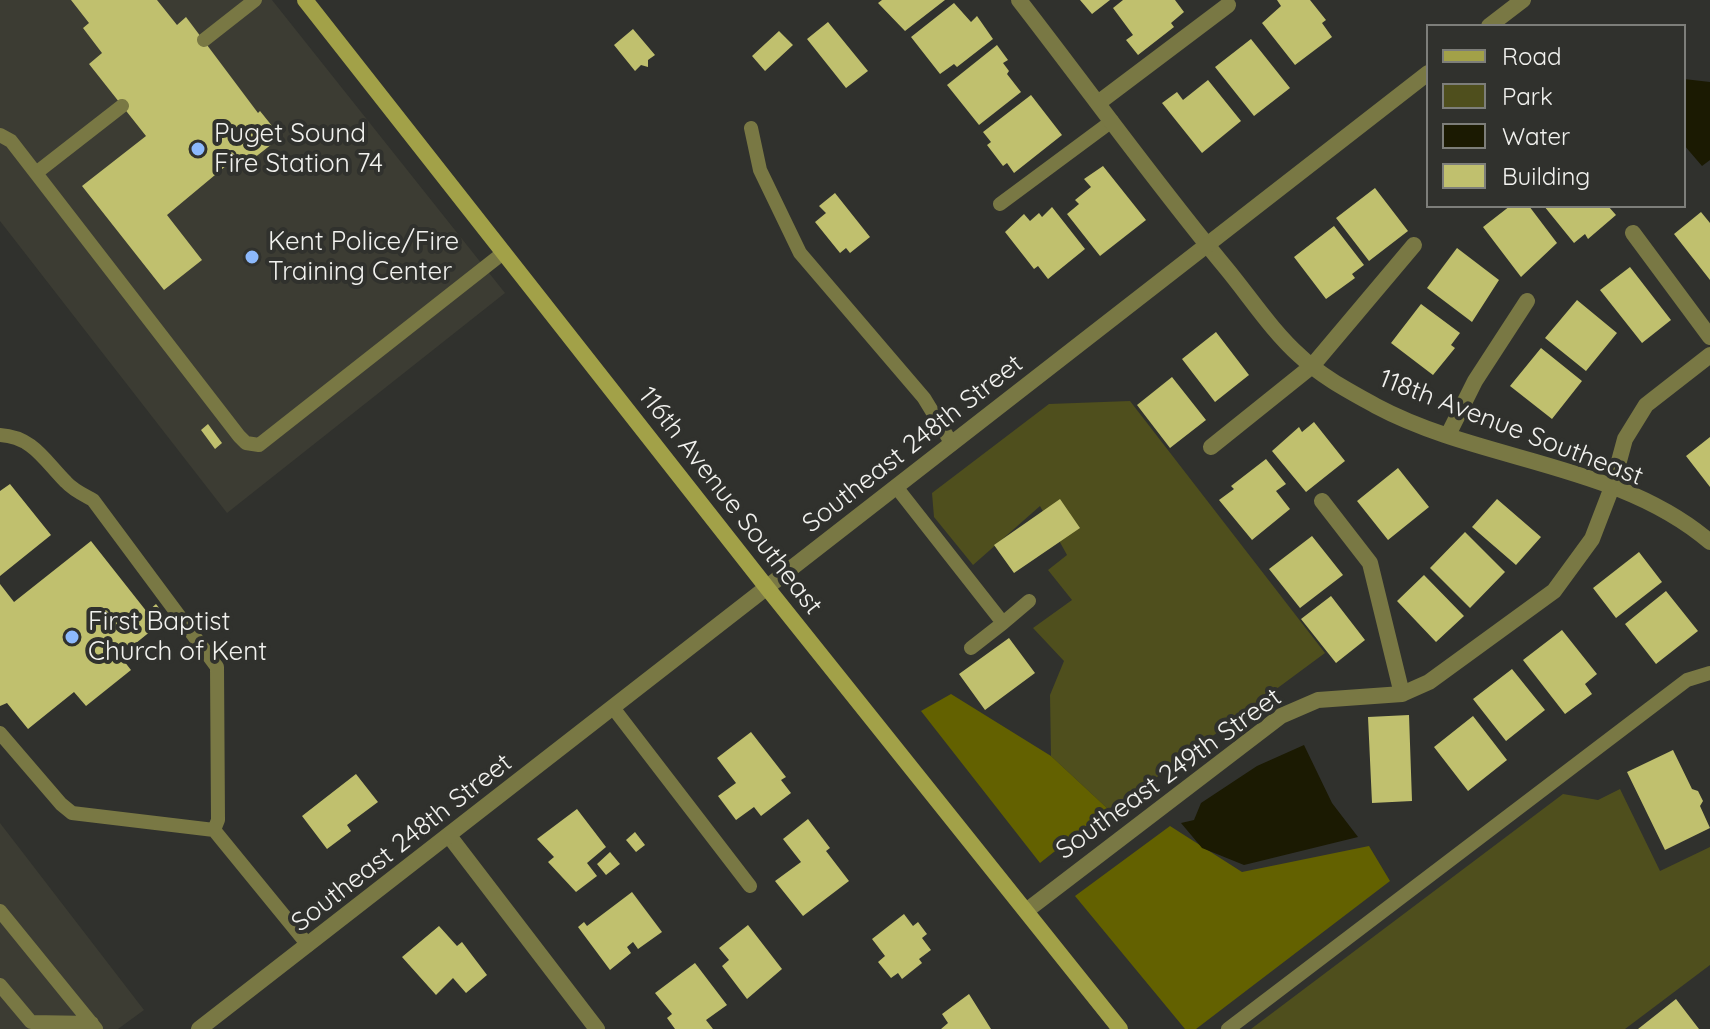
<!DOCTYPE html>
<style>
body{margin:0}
#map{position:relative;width:1710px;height:1029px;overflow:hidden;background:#30312d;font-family:Quicksand,sans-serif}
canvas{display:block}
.legend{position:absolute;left:1426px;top:24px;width:260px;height:184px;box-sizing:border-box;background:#30312d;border:2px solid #7d7e7a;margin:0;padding:10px 14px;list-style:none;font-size:24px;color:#f1f1ee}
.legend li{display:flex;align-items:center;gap:16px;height:40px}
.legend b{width:40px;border:2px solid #7d7e7a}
</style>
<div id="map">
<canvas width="1710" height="1029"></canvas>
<ul class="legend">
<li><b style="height:10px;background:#a2a148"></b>Road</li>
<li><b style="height:22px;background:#4f4f1d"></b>Park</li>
<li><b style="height:22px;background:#1b1a02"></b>Water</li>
<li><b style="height:22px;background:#c0c06e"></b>Building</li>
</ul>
</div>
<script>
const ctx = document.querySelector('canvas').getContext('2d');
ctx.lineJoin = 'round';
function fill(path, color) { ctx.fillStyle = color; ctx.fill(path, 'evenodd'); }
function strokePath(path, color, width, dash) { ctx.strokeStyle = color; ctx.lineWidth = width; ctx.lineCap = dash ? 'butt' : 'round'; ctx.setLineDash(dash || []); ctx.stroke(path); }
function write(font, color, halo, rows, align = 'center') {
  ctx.font = font + ' Quicksand,sans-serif'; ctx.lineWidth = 8; ctx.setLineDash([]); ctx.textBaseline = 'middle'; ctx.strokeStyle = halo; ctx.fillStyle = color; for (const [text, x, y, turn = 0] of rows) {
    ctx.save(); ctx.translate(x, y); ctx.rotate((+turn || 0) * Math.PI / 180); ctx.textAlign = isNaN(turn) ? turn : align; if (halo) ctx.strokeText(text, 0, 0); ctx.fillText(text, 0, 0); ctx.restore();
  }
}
fill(new Path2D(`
 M0,0H272L505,293L227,513L0,221Z
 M0,823L144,1010L118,1029H0Z`), '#3c3c33');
fill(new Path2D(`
 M1130,401L1325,653L1126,800L1108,809L1051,756L1050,695L1064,661L1033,628L1072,600L1048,570L1067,555L1040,506L973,565L934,517L932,493L1049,404Z
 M1620,789L1660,871L1710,847V965L1625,1029H1251L1563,794L1598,800Z`), '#4f4f1d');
fill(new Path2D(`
 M951,694L1051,756L1108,809L1040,863L921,711Z
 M1170,826L1242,872L1369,846L1390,881L1196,1029H1185L1075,896Z`), '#636100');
fill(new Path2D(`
 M1684,79L1710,82V160L1702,166L1684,145Z
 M1304,745L1332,803L1358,837L1244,865L1202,848L1181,823L1194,820L1201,803L1257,766Z`), '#1b1a02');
fill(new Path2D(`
 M71,0H157L177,25L186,17L258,113L260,111L281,137L240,169L233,160L167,215L202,260L164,290L82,186L146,136L89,64L102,53L83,28L89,23Z
 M882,0H945L905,31L878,3Z
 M1080,0H1110L1092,14Z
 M1123,0H1175L1184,12L1171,23L1174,27L1138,55L1126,40L1133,35L1113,8Z
 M1277,0H1310L1326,20L1322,23L1332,37L1295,65L1262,23L1281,6Z
 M954,3L971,22L977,16L993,39L957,67L954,64L940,74L911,37Z
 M828,22L868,71L846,88L807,39Z
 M633,29L655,55L648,60V67L641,65L635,71L614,45Z
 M779,31L793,45L765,71L752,56Z
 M1251,39L1290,88L1254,116L1215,67Z
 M997,45L1008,60L1003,63L1009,71L1007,74L1021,92L979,125L947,85Z
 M1208,80L1241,121L1202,153L1162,103L1177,92L1183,100Z
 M1031,95L1062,135L1014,173L1007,163L1003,166L987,145L991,142L983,132Z
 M1103,166L1146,220L1100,256L1067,214L1079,204L1075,200L1091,187L1084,179Z
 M1375,188L1408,231L1369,261L1336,218Z
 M835,193L870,237L850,253L846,248L840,253L815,222L826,213L819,206Z
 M1510,206H1529L1557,243L1521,277L1483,227Z
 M1544,206H1608L1616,215L1588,239L1585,234L1574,243Z
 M1052,207L1085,249L1048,279L1038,266L1034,269L1005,232L1024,214L1030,221L1039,213L1042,217Z
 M1701,212L1710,223V280L1674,234Z
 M1334,226L1364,265L1352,274L1355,278L1326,299L1294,257Z
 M1457,248L1499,280L1472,322L1427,288Z
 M1630,267L1671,320L1642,343L1600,290Z
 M1577,300L1617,333L1586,371L1545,338Z
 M1421,304L1460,333L1451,345L1455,348L1433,375L1391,343Z
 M1216,332L1249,375L1215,402L1182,359Z
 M1541,348L1582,381L1552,419L1510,386Z
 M1172,377L1206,420L1170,448L1137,405Z
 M1314,422L1345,461L1306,492L1272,451L1299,427L1302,432Z
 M208,424L222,443L215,449L201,430Z
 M1710,437V487L1686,456Z
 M1266,459L1286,484L1276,491L1290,509L1252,540L1219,500L1234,489L1231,486Z
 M1398,468L1429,507L1388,540L1357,501Z
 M10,484L51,535L0,576V491Z
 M1060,499L1080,528L1014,573L994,545Z
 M1497,499L1541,537L1516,565L1472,527Z
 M1465,532L1505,572L1470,608L1430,568Z
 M1312,536L1343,575L1300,608L1269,569Z
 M91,541L147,612L156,604L167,618L120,656L131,670L86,706L74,692L28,729L7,703L0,706V584L14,602Z
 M1639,552L1662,582L1616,618L1593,588Z
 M1424,575L1464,616L1436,642L1397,601Z
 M1666,591L1698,631L1656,664L1625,624Z
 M1331,596L1365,640L1336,663L1301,619Z
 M1562,630L1597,674L1585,684L1592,694L1565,714L1523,660Z
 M1009,638L1035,673L985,710L959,674Z
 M1512,669L1545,710L1506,741L1473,699Z
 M1409,715L1412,801L1372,803L1368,717Z
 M1473,716L1507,760L1468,791L1434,747Z
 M751,732L786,777L781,780L791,793L761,816L754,807L736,820L718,796L736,783L717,758Z
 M1673,750L1692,789L1698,791L1703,801L1700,806L1710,828L1665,850L1627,772Z
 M356,774L378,802L347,825L351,831L327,849L302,816Z
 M577,809L606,847L587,863L597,876L576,892L548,862L554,857L537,839Z
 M808,819L830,848L826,851L849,881L803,916L775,881L801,862L783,839Z
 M635,832L645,845L636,852L626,840Z
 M610,852L620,864L606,875L597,864Z
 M632,892L662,932L638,949L633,942L627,947L631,953L610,970L578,927L584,922L587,926Z
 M904,914L913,926L918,922L927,934L922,938L931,950L919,959L922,963L902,979L898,973L891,978L878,962L885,956L872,939Z
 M748,925L782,969L747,999L722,966L729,960L719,948Z
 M439,926L457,946L462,942L487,975L466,993L453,978L436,995L402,957Z
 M695,963L727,1005L706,1020L713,1029H675L667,1018L672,1014L655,993Z
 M969,994L991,1029H941L948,1023L942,1014Z
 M1676,999L1699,1029H1638Z`), '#c0c06e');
strokePath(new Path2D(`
 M204,40L255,0
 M751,128L760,170L800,253L924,398L952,444
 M0,135L11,141L239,436L246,443L259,445L503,253
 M36,173L122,106
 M1000,204L1112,121
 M0,435C33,437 44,460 66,482C73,490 84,495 93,500L217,667L218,820L214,830L72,813L61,804L0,733
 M897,488L1003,623L1029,601
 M971,648L1003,623
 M614,709L750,886
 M214,830L308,945
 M0,911L96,1029
 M0,985L31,1022L92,1023
 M1228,1029L1687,680L1710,673`), '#797844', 14);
strokePath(new Path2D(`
 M1019,0C1088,89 1154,181 1226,268C1250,297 1272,331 1300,356C1322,377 1349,391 1376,406C1481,462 1618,463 1710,542
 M1098,103L1228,5
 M1633,233L1710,337
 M1448,435L1475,381L1527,301
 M1211,447L1312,366L1414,245
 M1322,501L1370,563L1402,694
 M450,837L597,1029
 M1026,911L1281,716L1318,700L1402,694L1429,682L1554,591L1592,539L1612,487L1625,439L1646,405L1710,355`), '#797844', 16);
strokePath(new Path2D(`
 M1489,26L1523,0
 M199,1029L1428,73`), '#797844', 16);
strokePath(new Path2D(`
 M305,0L768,589L1120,1029`), '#a2a148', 16);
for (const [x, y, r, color] of [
 [198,149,8,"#8cb9fc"],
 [252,257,8,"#8cb9fc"],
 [72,637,8,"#8cb9fc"]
]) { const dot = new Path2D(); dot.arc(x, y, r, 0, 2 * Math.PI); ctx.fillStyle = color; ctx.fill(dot); strokePath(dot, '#30312d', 3); }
write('26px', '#f1f1ee', '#30312d', [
 ["Puget Sound",214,134],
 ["Fire Station 74",214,164],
 ["Kent Police/Fire",268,242],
 ["Training Center",268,272],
 ["First Baptist",88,622],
 ["Church of Kent",88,652]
], 'left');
write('26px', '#f1f1ee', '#30312d', [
 ["118th Avenue Southeast",1511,428,21],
 ["Southeast 248th Street",913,444,-38],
 ["116th Avenue Southeast",730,501,52],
 ["Southeast 249th Street",1169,774,-36],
 ["Southeast 248th Street",402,843,-38]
]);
</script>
